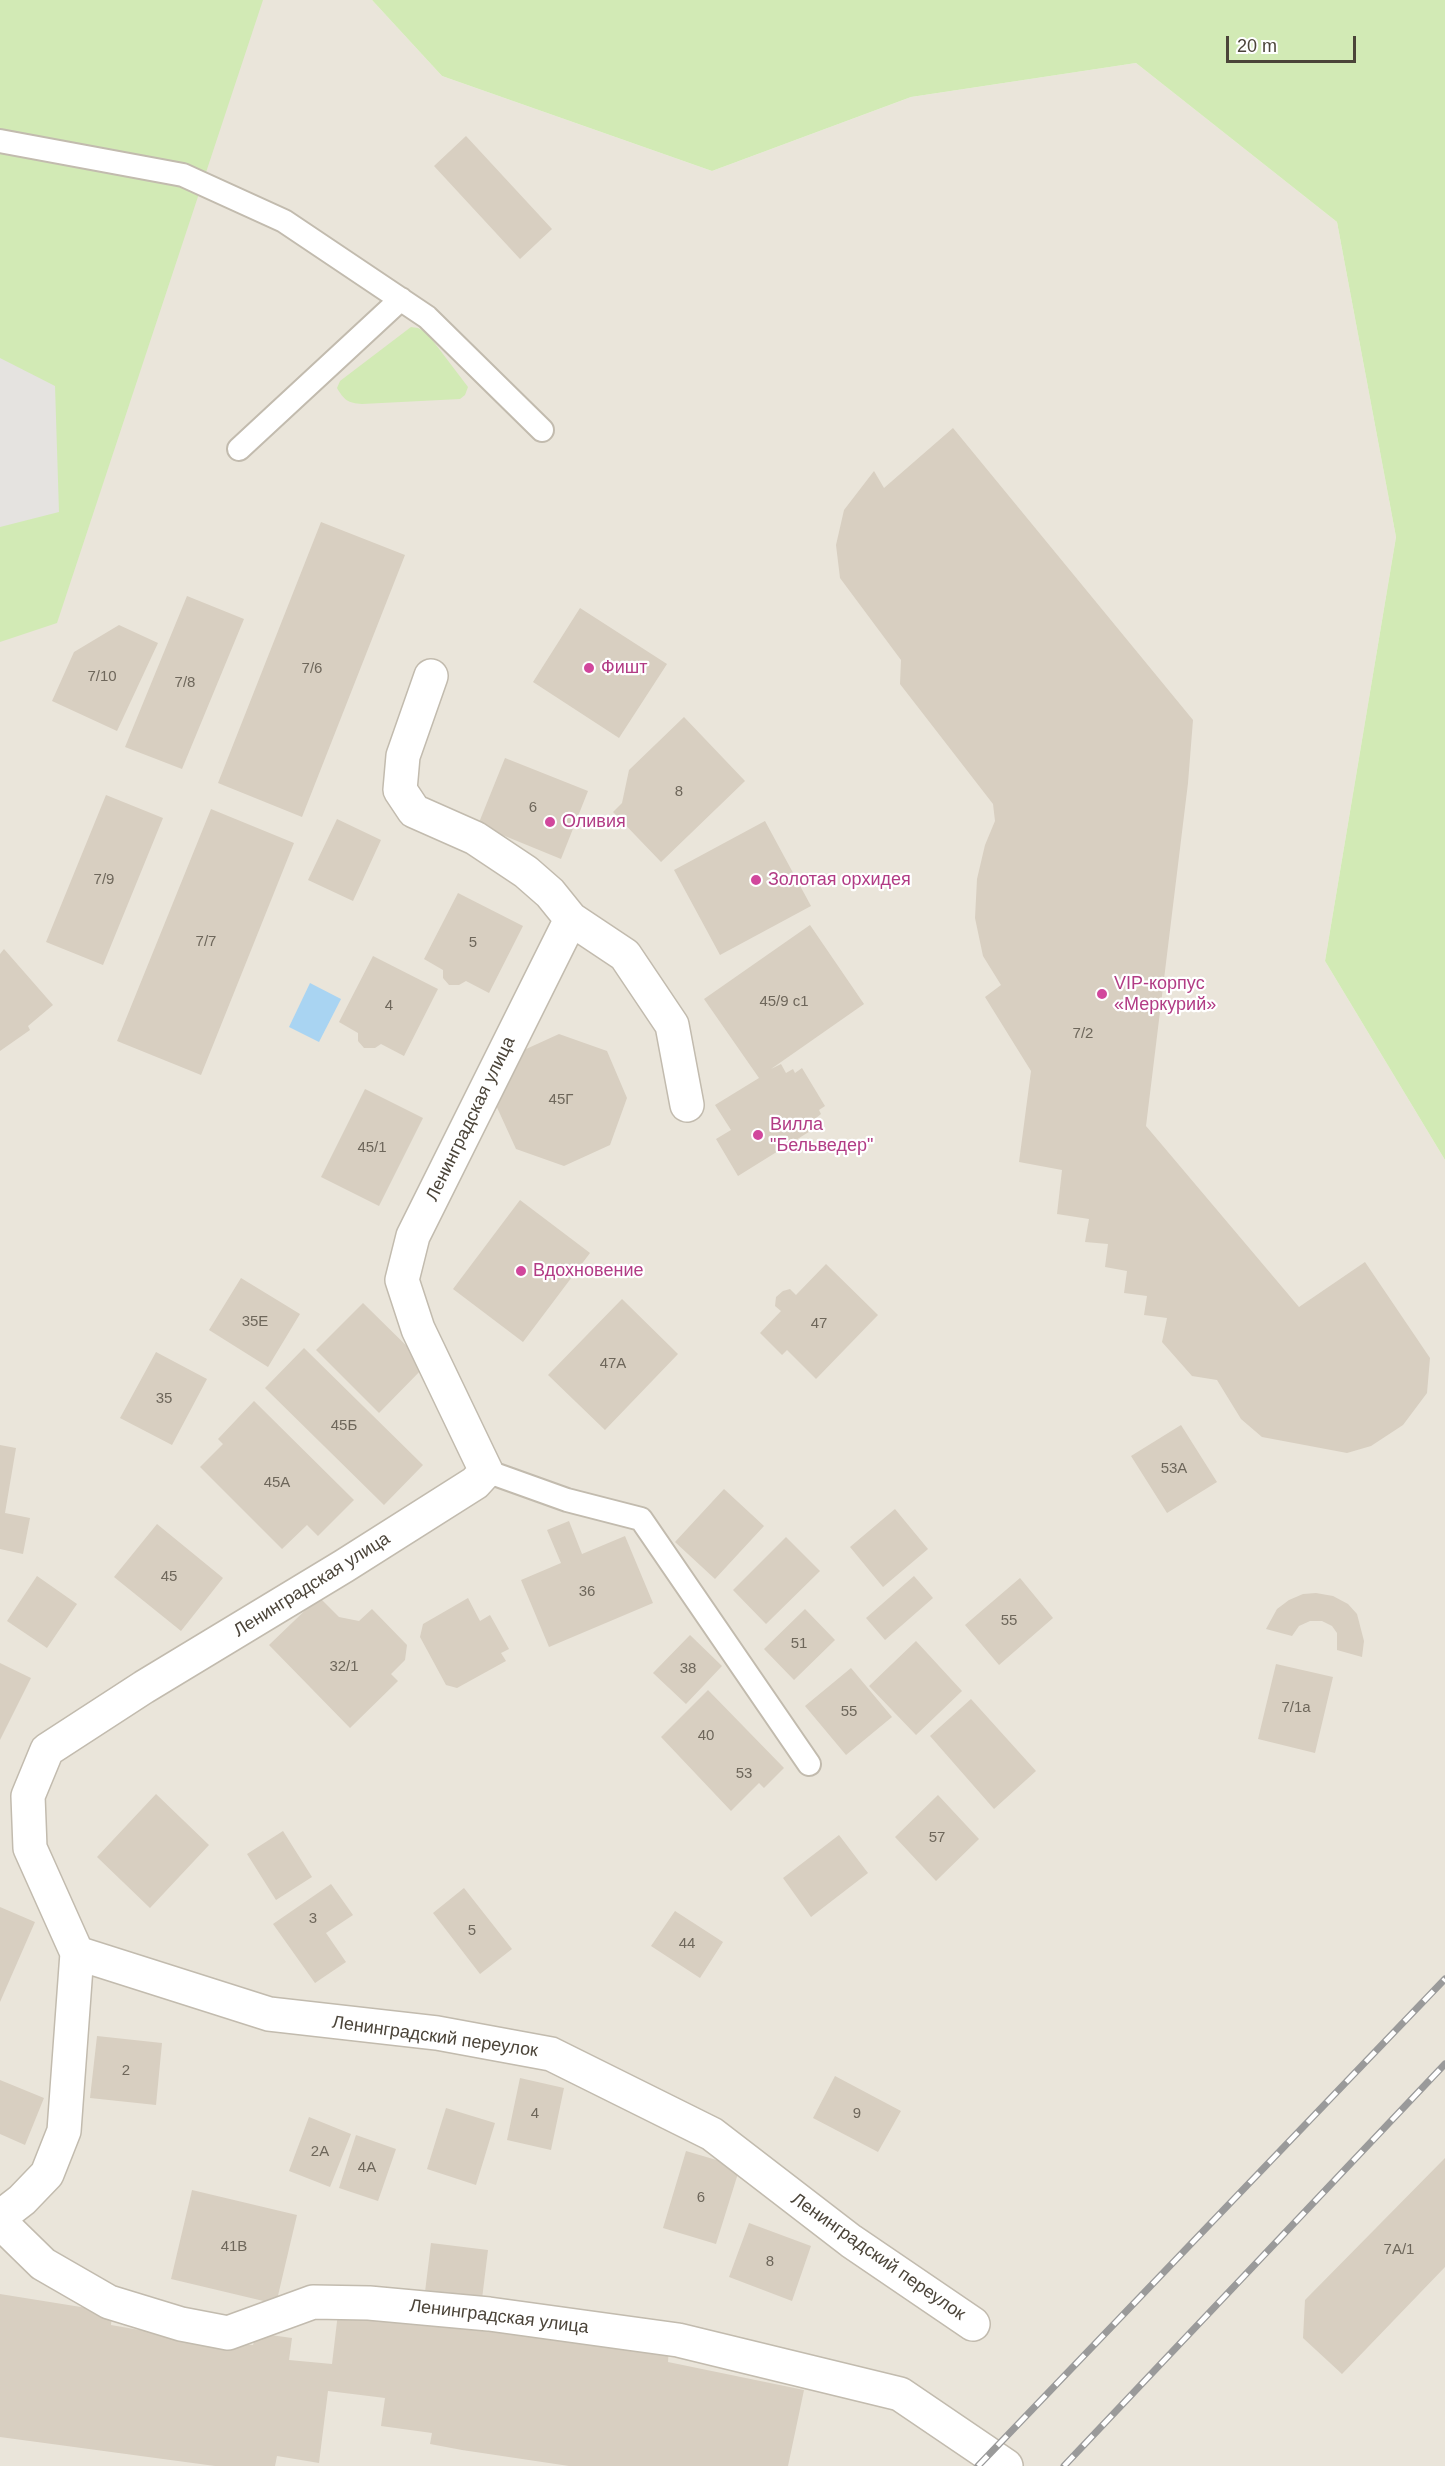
<!DOCTYPE html>
<meta charset="utf-8">
<style>
body{margin:0}
#map{position:relative;width:1445px;height:2466px;overflow:hidden;background:#f6f3ec;font-family:Helvetica,sans-serif}
canvas{display:block}
.scale{position:absolute;left:1226px;top:36px;width:130px;height:27px;box-sizing:border-box;border:3px solid #4b4439;border-top:0;padding-left:8px;font-size:18px;line-height:21px;white-space:nowrap;color:#4b4439;-webkit-text-stroke:4px #fff;paint-order:stroke}
</style>
<div id="map">
<canvas width="1445" height="2466"></canvas>
<div class="scale">20 m</div>
</div>
<script>
const ctx = document.querySelector('canvas').getContext('2d');
ctx.lineJoin = 'round';
function fill(path, color) { ctx.fillStyle = color; ctx.fill(path, 'evenodd'); }
function strokePath(path, color, width, dash) { ctx.strokeStyle = color; ctx.lineWidth = width; ctx.lineCap = dash ? 'butt' : 'round'; ctx.setLineDash(dash || []); ctx.stroke(path); }
function write(font, color, halo, rows, align = 'center') {
  ctx.font = font + ' Helvetica,sans-serif'; ctx.lineWidth = 4.5; ctx.setLineDash([]); ctx.textBaseline = 'middle'; ctx.strokeStyle = halo; ctx.fillStyle = color; for (const [text, x, y, turn = 0] of rows) {
    ctx.save(); ctx.translate(x, y); ctx.rotate((+turn || 0) * Math.PI / 180); ctx.textAlign = isNaN(turn) ? turn : align; if (halo) ctx.strokeText(text, 0, 0); ctx.fillText(text, 0, 0); ctx.restore();
  }
}
fill(new Path2D(`
 M0,0H372L442,76L712,171L911,97L1136,63L1337,222L1396,537L1325,961L1445,1160V2466H0Z`), '#eae5da');
fill(new Path2D(`
 M0,0H263L57,623L0,642Z
 M372,0H1445V1160L1325,961L1396,537L1337,222L1136,63L911,97L712,171L442,76Z
 M411,327L418,328L427,333L468,387L465,395L460,399L362,404C348,403 344,400 337,388L340,381Z`), '#d2eab5');
fill(new Path2D(`
 M0,358L55,386L59,512L0,527Z`), '#e5e3e0');
fill(new Path2D(`
 M310,983L341,999L319,1042L289,1027Z`), '#a9d4f2');
fill(new Path2D(`
 M466,136L552,229L520,259L434,166Z
 M953,428L1193,720L1188,783L1146,1126L1299,1307L1365,1262L1430,1358L1427,1393L1403,1425L1371,1446L1347,1453L1262,1437L1241,1419L1217,1380L1192,1376L1162,1342L1167,1318L1144,1315L1147,1296L1124,1293L1127,1271L1105,1267L1108,1244L1085,1242L1089,1219L1057,1214L1062,1170L1019,1162L1031,1071L985,997L1001,985L983,956L975,918L977,879L985,845L995,821L993,804L900,684L901,660L840,578L836,545L844,510L874,471L884,488Z
 M321,522L405,555L302,817L218,783Z
 M187,596L244,619L182,769L125,747Z
 M580,608L667,664L619,738L533,682Z
 M119,625L158,643L117,731L52,701L74,652Z
 M684,717L745,781L661,862L613,812L622,803L629,770Z
 M505,758L588,791L561,859L478,825Z
 M106,795L163,818L103,965L46,942Z
 M211,809L294,843L201,1075L117,1041Z
 M337,819L381,840L353,901L308,880Z
 M765,821L811,906L720,955L674,870Z
 M458,893L523,926L489,993L466,981L459,985H449L443,978V970L424,959Z
 M810,925L864,1004L771,1069L781,1064L786,1073L793,1069L795,1073L802,1068L825,1106L819,1110L821,1114L816,1118L820,1125L738,1176L716,1139L731,1130L715,1105L759,1078L704,999Z
 M4,949L53,1005L28,1026L30,1030L0,1051V954Z
 M373,956L438,989L404,1056L381,1044L375,1048H364L358,1041V1033L339,1022Z
 M559,1034L607,1051L627,1098L610,1145L564,1166L516,1149L495,1103L513,1055Z
 M365,1089L423,1118L379,1206L321,1177Z
 M520,1200L590,1253L523,1342L453,1289Z
 M826,1264L878,1315L816,1379L787,1350L782,1355L760,1333L781,1311L775,1306L776,1297L783,1291L790,1289L796,1295Z
 M241,1278L300,1314L268,1367L209,1330Z
 M622,1299L678,1354L605,1430L548,1375Z
 M363,1303L426,1365L379,1413L316,1350Z
 M304,1348L423,1465L384,1505L265,1388Z
 M156,1352L207,1379L172,1445L120,1418Z
 M254,1401L354,1500L318,1536L307,1525L282,1549L200,1467L223,1444L218,1439Z
 M1181,1425L1217,1482L1167,1513L1131,1456Z
 M0,1445L16,1448L5,1513L30,1518L23,1554L0,1549Z
 M724,1489L764,1526L715,1579L675,1542Z
 M895,1509L928,1549L883,1587L850,1547Z
 M569,1521L582,1554L625,1536L653,1603L549,1647L521,1580L561,1563L547,1530Z
 M157,1524L223,1578L181,1631L114,1577Z
 M786,1537L820,1571L766,1624L733,1590Z
 M37,1576L77,1604L47,1648L7,1621Z
 M914,1576L933,1598L885,1640L866,1618Z
 M1020,1578L1053,1618L999,1665L965,1625Z
 M1316,1593L1333,1596L1348,1604L1357,1614L1364,1641L1362,1657L1337,1650V1633L1332,1626L1322,1621H1310L1299,1626L1292,1636L1266,1629L1277,1609L1289,1600L1303,1594Z
 M319,1597L339,1617L359,1621L372,1609L407,1645L405,1660L391,1674L398,1681L350,1728L269,1645Z
 M468,1598L480,1621L490,1615L509,1649L501,1653L506,1661L457,1688L446,1685L420,1637L423,1624Z
 M805,1609L835,1640L794,1680L764,1649Z
 M690,1635L722,1666L686,1704L653,1673Z
 M916,1641L962,1691L916,1735L869,1686Z
 M0,1663L31,1678L0,1740Z
 M1276,1664L1333,1677L1315,1753L1258,1739Z
 M851,1668L892,1717L846,1755L805,1706Z
 M708,1690L784,1768L764,1788L759,1783L731,1811L661,1737Z
 M971,1699L1036,1771L994,1809L930,1736Z
 M156,1794L209,1845L150,1908L97,1857Z
 M938,1795L979,1839L936,1881L895,1837Z
 M283,1831L312,1877L276,1900L247,1854Z
 M839,1835L868,1873L811,1917L783,1878Z
 M331,1884L353,1915L326,1933L346,1962L315,1983L273,1924Z
 M464,1888L512,1949L480,1974L433,1913Z
 M0,1907L35,1922L0,2002Z
 M675,1911L723,1942L700,1978L651,1946Z
 M97,2036L162,2043L156,2105L90,2098Z
 M835,2076L901,2111L878,2152L813,2118Z
 M520,2078L564,2088L551,2150L507,2140Z
 M0,2080L44,2098L25,2145L0,2134Z
 M446,2108L495,2123L476,2185L427,2169Z
 M309,2117L351,2134L330,2187L289,2171Z
 M356,2135L396,2149L378,2201L339,2188Z
 M686,2151L740,2167L716,2244L663,2228Z
 M1445,2158V2267L1342,2374L1303,2338L1305,2300Z
 M192,2190L297,2215L276,2304L171,2279Z
 M749,2223L811,2246L792,2301L729,2277Z
 M431,2243L488,2250L481,2307L424,2300Z
 M0,2294L112,2312L111,2325L180,2337L253,2345L256,2333L292,2338L289,2360L332,2364L338,2313L669,2347L668,2362L804,2390L788,2466H569L462,2450L430,2444L432,2433L381,2426L385,2398L328,2391L319,2463L277,2456L275,2466H215L0,2437Z`), '#d8cfc1');
const lane = new Path2D(`
 M0,141L183,175L284,221L427,317L542,430
 M239,449L401,299
 M486,1471L567,1500L641,1519L809,1764`);
const street = new Path2D(`
 M431,676L403,756L400,790L414,811L475,838L526,872L550,893L571,919L625,955L672,1025L687,1105
 M77,1953L269,2014L437,2033L551,2054L712,2134L851,2241L973,2324
 M0,2217L22,2200L47,2174L64,2131L77,1953L30,1848L28,1796L47,1750L144,1687L344,1566L475,1483L486,1471L418,1329L402,1280L413,1236L571,919
 M0,2222L43,2264L109,2302L181,2324L228,2333L313,2302L369,2303L489,2314L678,2340L900,2394L1006,2466`);
strokePath(lane, '#c2bbae', 26);
strokePath(street, '#c2bbae', 36);
strokePath(lane, '#fff', 22);
strokePath(street, '#fff', 33);
const rail = new Path2D(`
 M978,2466L1445,1979
 M1064,2466L1445,2064`);
strokePath(rail, '#9a9a9a', 7);
strokePath(rail, '#fff', 4.5, [14]);
for (const [x, y, r, color] of [
 [589,668,6,"#d1479c"],
 [550,822,6,"#d1479c"],
 [756,880,6,"#d1479c"],
 [1102,994,6,"#d1479c"],
 [758,1135,6,"#d1479c"],
 [521,1271,6,"#d1479c"]
]) { const dot = new Path2D(); dot.arc(x, y, r, 0, 2 * Math.PI); ctx.fillStyle = color; ctx.fill(dot); strokePath(dot, '#fff', 2); }
write('15px', '#6e675b', null, [
 ["7/6",312,669],
 ["7/10",102,677],
 ["7/8",185,683],
 ["8",679,792],
 ["6",533,808],
 ["7/9",104,880],
 ["7/7",206,942],
 ["5",473,943],
 ["45/9 с1",784,1002],
 ["4",389,1006],
 ["7/2",1083,1034],
 ["45Г",561,1100],
 ["45/1",372,1148],
 ["35Е",255,1322],
 ["47",819,1324],
 ["47А",613,1364],
 ["35",164,1399],
 ["45Б",344,1426],
 ["53А",1174,1469],
 ["45А",277,1483],
 ["45",169,1577],
 ["36",587,1592],
 ["55",1009,1621],
 ["51",799,1644],
 ["32/1",344,1667],
 ["38",688,1669],
 ["7/1а",1296,1708],
 ["55",849,1712],
 ["40",706,1736],
 ["53",744,1774],
 ["57",937,1838],
 ["3",313,1919],
 ["5",472,1931],
 ["44",687,1944],
 ["2",126,2071],
 ["4",535,2114],
 ["9",857,2114],
 ["2А",320,2152],
 ["4А",367,2168],
 ["6",701,2198],
 ["41В",234,2247],
 ["7А/1",1399,2250],
 ["8",770,2262]
]);
write('18px', '#b23c85', '#fff', [
 ["Фишт",601,668],
 ["Оливия",562,822],
 ["Золотая орхидея",768,880],
 ["VIP-корпус",1114,984],
 ["«Меркурий»",1114,1005],
 ["Вилла",770,1125],
 ["\"Бельведер\"",770,1146],
 ["Вдохновение",533,1271]
], 'left');
write('18px', '#4b4439', '#fff', [
 ["Ленинградская улица",471,1119,-64],
 ["Ленинградская улица",312,1585,-32],
 ["Ленинградский переулок",435,2037,8],
 ["Ленинградский переулок",878,2257,35],
 ["Ленинградская улица",499,2317,7]
]);
</script>
